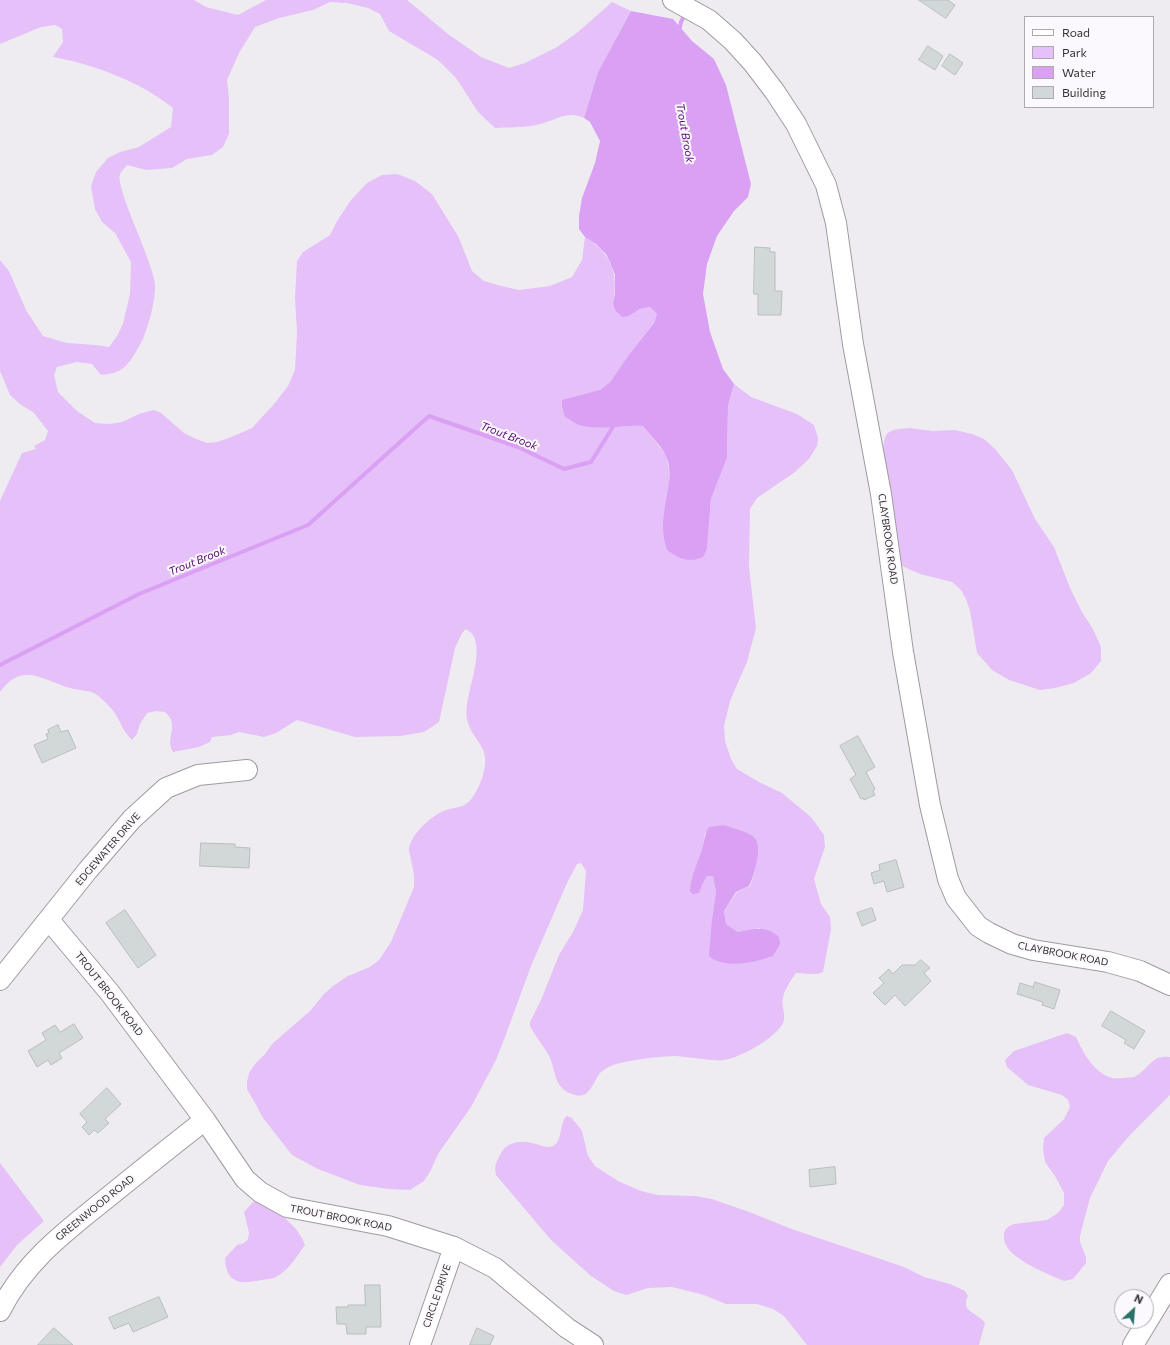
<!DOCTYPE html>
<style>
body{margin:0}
#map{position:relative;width:1170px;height:1345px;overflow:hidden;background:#efecf1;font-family:Commissioner,sans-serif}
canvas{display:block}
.legend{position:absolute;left:1024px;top:16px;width:130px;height:92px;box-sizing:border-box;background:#fcf9fe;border:1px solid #acaaad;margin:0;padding:5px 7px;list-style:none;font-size:12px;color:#343334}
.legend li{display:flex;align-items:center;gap:8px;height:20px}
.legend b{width:20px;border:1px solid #acaaad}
.north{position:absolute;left:1114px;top:1289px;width:40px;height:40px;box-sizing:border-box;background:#fcf9fe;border:1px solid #acaaad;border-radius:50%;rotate:26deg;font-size:11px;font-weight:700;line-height:16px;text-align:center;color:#343334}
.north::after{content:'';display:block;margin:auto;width:14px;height:18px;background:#297169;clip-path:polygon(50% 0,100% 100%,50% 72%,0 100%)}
</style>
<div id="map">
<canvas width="1170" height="1345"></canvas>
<ul class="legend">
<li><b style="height:5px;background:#fff"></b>Road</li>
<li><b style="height:11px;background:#e6c0f9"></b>Park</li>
<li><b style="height:11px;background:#d9a0f4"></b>Water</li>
<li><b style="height:11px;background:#d2d8d7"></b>Building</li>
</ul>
<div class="north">N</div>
</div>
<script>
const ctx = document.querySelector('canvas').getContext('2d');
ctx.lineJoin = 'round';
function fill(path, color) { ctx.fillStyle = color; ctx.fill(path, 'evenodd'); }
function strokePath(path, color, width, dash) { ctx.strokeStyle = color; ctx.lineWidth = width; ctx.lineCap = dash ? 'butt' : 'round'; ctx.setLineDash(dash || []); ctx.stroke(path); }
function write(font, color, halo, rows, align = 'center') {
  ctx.font = font + ' Commissioner,sans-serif'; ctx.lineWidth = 4; ctx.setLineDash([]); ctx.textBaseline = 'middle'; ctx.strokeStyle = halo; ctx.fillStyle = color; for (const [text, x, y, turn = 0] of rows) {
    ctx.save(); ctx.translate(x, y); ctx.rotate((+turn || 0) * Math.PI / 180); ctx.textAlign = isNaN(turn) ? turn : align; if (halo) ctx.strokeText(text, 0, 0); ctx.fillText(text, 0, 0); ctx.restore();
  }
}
fill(new Path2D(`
 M0,0H194L206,7L238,15L266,0H407L448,34L481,57L509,68L525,63L557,47L578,32L612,2L631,11L598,72L584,118C567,109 553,122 536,125C523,128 508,127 495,128L478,112L456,78L438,60L389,31L380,14L368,8L347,3L330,2L313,10L279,18L255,27L239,53L227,80L229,98V134L223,147L212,155L187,159L172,168L146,170L127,165C125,168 121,171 120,174C115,188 153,261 155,284C156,300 147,335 138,348C133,357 126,369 116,372C111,374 106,374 101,375L92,364L77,362L57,367L54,375L58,392L77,411L95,423L110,424L122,422L139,414L154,410L161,413L184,433L196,439L207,443L217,442L229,438L252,428L274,404L288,386L295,370L297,333L295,298L297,261L303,252L330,235L337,221L351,200L367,183L382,175L397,174L415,181L432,194L458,236L472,271L484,281L501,286L519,290L550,286L572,277L582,260L585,237C611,253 619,273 613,303L629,316L640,309L650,307L657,314L654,323L628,356L610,382L600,390L589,427L629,425L643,426L666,455L669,470V483L707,549L711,499L727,458L728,406L734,384L751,397L797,414L814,425L818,438L817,446L809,459L795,472L757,498L750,509L749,567L756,628L747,662L730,701L724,726L725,741L731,759L737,769L759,782L782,793L811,817L824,835L825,847L814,879L821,904L830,917L831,929L823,972C815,976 805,973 796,973C791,980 785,989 783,997C780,1010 791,1018 777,1031C765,1043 741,1057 724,1060C721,1061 716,1060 712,1060C700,1059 688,1057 676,1056C659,1056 632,1060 616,1064C610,1066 604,1069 600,1073C593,1082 590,1099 575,1095C552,1089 557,1070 548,1054C543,1045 535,1036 530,1026V1022L541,1000L559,955L573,932L583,910L586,871L581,863L577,864L567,883L531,966L505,1037L496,1060L471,1107L438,1154L431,1170L424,1181L410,1190L389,1189L360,1185L318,1169L292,1155L263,1118L255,1103L247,1089V1082L249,1073L255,1064L265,1054L272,1044L310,1011L324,994L333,986L348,976L370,967L379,960L391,942L414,887C415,877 413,869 411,860C411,857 408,851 409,848C412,833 432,815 446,810C451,808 463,807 466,804C473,800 481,783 483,775C492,745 472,742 467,719C463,696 485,657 473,635C472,633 468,631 466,629L462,633L455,648L439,722L424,732L400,736L355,737L297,720L276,733L264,737L239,732L231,735L212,737L210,742L199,747L173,752C166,739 175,732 171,720C170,717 167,714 165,712L156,711L147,713L140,724L137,734L132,740C121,730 119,715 108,705C104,701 99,696 94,693C87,690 77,690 70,688C43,680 22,661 0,692V501L22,453L36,449L34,446L45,440L48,431L34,413L20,404L10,395L0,371V260L9,271L26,310L43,336L67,343L95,345L109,347L117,336L123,324L130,294L131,262L115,233L102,222L95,209L91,186L96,172L108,158L120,152L139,147L171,127L173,108C141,82 93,64 53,57L63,42L62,29L55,25L41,27L0,44ZM725,825C732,828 749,832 754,837C764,846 754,876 750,886L737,892L724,911L726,924L738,932L760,928L773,956L746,963H730L712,919L716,892L713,876H707L703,883L699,892L691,883L703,845L705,833Z
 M910,428L932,431L955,430L972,434L984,439L995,449L1012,470L1035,519L1054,547L1070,588L1082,612L1093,629L1101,647V661L1091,673L1074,683L1055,688L1040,690L1009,680L992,670L977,653L970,611L966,599L961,590L952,582L920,574L902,566L893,559C891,539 876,446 887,434C892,428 903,429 910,428Z
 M1067,1033L1076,1037C1083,1052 1092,1070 1109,1077C1113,1079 1120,1078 1124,1078C1129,1077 1133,1078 1136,1076C1151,1067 1151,1055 1170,1057V1095L1130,1135L1108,1161L1090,1198L1080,1236V1242L1086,1257V1263L1073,1279L1064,1281C1047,1273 1000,1257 1004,1234C1005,1228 1009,1226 1014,1224L1047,1220L1058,1213L1064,1205V1193L1055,1176L1045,1162L1043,1149L1044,1138L1064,1119L1070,1107L1068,1100L1062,1095L1028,1085L1007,1067L1005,1060L1014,1051Z
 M567,1116L572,1118L582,1131L588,1156L595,1166L618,1181L641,1191L658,1195L695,1196L712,1199L752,1213L789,1228L904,1267L924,1277L950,1284L965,1291L968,1296C960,1312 977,1312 985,1323L979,1345H807L784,1316L773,1309L757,1304H726L704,1295L672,1287L648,1288L626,1295L614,1291L591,1276L551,1240L496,1175C494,1165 496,1163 500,1155C506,1142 520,1140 532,1143C539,1144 546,1149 553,1146C563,1142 559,1122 567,1116Z
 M0,1163L44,1221L17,1245L0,1267Z
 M258,1200L272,1205L296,1229L302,1238L305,1245C297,1256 289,1270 276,1277C272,1279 266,1279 261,1280C240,1285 226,1283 225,1258L237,1245L244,1243L248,1239L249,1233L244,1212L253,1202Z`), '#e6c0f9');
fill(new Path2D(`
 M631,11L673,19L692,41L714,59L726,85L751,184L748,197L734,211L717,236L707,264L703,294L710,332L723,369L734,384L728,406L727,458L711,499L707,549L703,557C688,563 680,559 667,550C663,538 662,526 664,514C666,495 674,474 666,456C663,448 649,434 643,426C623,424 600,431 579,425C574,423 570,419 565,417L562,406V400L600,390L610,382L628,356L654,323L657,314L650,307L640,309L629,316L622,317L615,310L613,303L615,294V275L610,262L606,254L596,244L585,237L579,229V216L582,198L595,163L600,141L590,122L584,118L598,72Z
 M725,825C732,828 749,832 754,837C764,846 754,876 749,886L736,892L724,911L726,924L738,932C755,929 765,925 779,937L780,944L773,956C756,962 725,970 709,956L712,919L716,892L713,876H707L703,883L699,893L692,894L690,891C691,874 699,861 703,845C705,838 705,833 709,827Z`), '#d9a0f4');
strokePath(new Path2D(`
 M679,32L681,22L686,12
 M0,665L139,594L308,525L429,416L518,447L564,469L591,462L616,422`), '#d9a0f4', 4);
const building = new Path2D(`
 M919,0H948L955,5L946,18Z
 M928,46L943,56L935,70L919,60Z
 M950,54L963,63L955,75L942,66Z
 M755,247L770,248V252H775V291H782L781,315H758V294H754Z
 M58,725L61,732L68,730L76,748L42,763L34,745L48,739L46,734L49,733L48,730Z
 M858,736L875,767L866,772L875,789L873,791L875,795L864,800L863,798L861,799L850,779L856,775L840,746Z
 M201,843L235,844V847L250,848L249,868L200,866Z
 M896,860L904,887L887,892L884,881L874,884L871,873L880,870L879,865Z
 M872,908L876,920L862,926L857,913Z
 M125,910L156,955L138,968L106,923Z
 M921,960L930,968L924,973L931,981L905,1006L895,995L885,1005L873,993L884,983L879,978L889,969L893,974L902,965H915Z
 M1035,982L1060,990L1054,1009L1042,1005L1043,1002L1017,994L1020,983L1033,987Z
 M1111,1011L1145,1031L1134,1049L1124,1043L1126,1040L1102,1026Z
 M74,1024L83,1038L59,1053L62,1058L51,1065L48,1060L37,1067L28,1051L46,1040L42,1033L55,1025L60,1032Z
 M107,1088L121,1104L105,1119L109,1123L98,1133L94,1130L89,1135L82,1127L87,1122L80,1114Z
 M835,1167L836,1184L810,1187L809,1170Z
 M365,1285H380L381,1327H366V1334H347L346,1324H337L336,1307H348V1305H365Z
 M159,1297L168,1317L133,1332L129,1323L114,1329L109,1318Z
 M54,1328L73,1345H38Z
 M477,1328L494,1336L490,1345H470Z`);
fill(building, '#d2d8d7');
strokePath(building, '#b8bebd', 1);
const minor = new Path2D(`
 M673,0L709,20L733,41L753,63L775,92L796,124L826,185L836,223L853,344L881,494L903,652L930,805L948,879L956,898L978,926L989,933L1012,944L1033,950L1108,962L1140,971L1170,985
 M49,920L110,993L205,1120L245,1179L260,1192L287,1207L388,1226L454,1247L495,1268L567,1328L593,1345
 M0,980L88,870L132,819L166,788L198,775L247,770
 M0,1311C26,1259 69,1229 112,1194C143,1169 174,1144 205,1120
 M420,1345L454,1247
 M1133,1345L1170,1284`);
strokePath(minor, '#9e9ba0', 22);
strokePath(minor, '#fff', 20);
write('10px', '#343334', '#fcf9fe', [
 ["CLAYBROOK ROAD",888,539,82],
 ["EDGEWATER DRIVE",108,849,-49],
 ["CLAYBROOK ROAD",1063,954,11],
 ["TROUT BROOK ROAD",109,994,52],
 ["GREENWOOD ROAD",95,1208,-39],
 ["TROUT BROOK ROAD",341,1218,11],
 ["CIRCLE DRIVE",437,1296,-71]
]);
write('italic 11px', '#53066d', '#fcf9fe', [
 ["Trout Brook",685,133,80],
 ["Trout Brook",509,436,21],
 ["Trout Brook",197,561,-22]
]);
</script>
